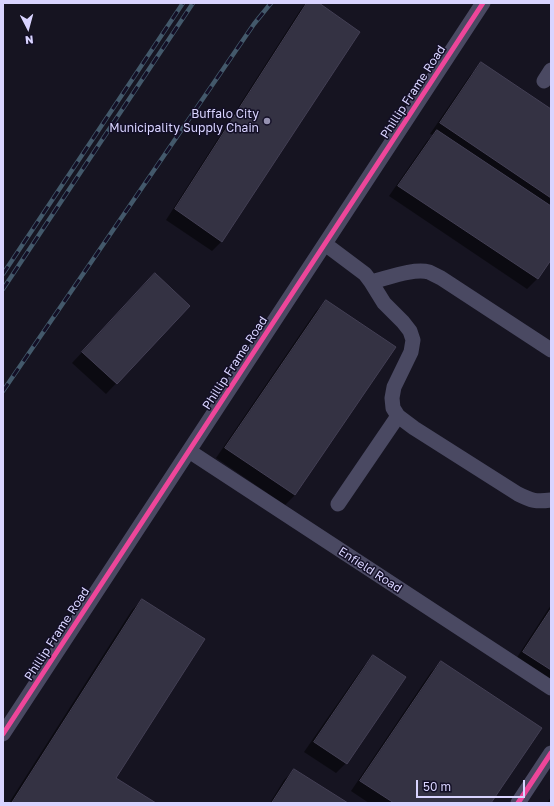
<!DOCTYPE html>
<style>
body{margin:0}
#map{position:relative;width:554px;height:806px;overflow:hidden;background:#161421;font-family:"Golos Text",sans-serif}
canvas{display:block}
.frame{position:absolute;inset:0;border:4px solid #d9d4ff;pointer-events:none}
.north{position:absolute;left:8px;top:8px;width:40px;height:40px;-webkit-text-stroke:3px #130f26;paint-order:stroke;rotate:174deg;font-size:11px;font-weight:700;line-height:16px;text-align:center;color:#d9d4ff}
.north::after{content:'';display:block;margin:auto;width:14px;height:18px;background:#d9d4ff;clip-path:polygon(50% 0,100% 100%,50% 72%,0 100%)}
.scale{position:absolute;left:416px;top:780px;width:109px;height:18px;box-sizing:border-box;border:2px solid #d9d4ff;border-top:0;padding-left:5px;font-size:12px;line-height:14px;white-space:nowrap;color:#d9d4ff;-webkit-text-stroke:3px #130f26;paint-order:stroke}
</style>
<div id="map">
<canvas width="554" height="806"></canvas>
<div class="frame"></div>
<div class="north">N</div>
<div class="scale">50 m</div>
</div>
<script>
const ctx = document.querySelector('canvas').getContext('2d');
ctx.lineJoin = 'round';
function fill(path, color) { ctx.fillStyle = color; ctx.fill(path, 'evenodd'); }
function strokePath(path, color, width, dash) { ctx.strokeStyle = color; ctx.lineWidth = width; ctx.lineCap = dash ? 'butt' : 'round'; ctx.setLineDash(dash || []); ctx.stroke(path); }
function write(font, color, halo, rows, align = 'center') {
  ctx.font = font + ' "Golos Text",sans-serif'; ctx.lineWidth = 3; ctx.setLineDash([]); ctx.textBaseline = 'middle'; ctx.strokeStyle = halo; ctx.fillStyle = color; for (const [text, x, y, turn = 0] of rows) {
    ctx.save(); ctx.translate(x, y); ctx.rotate((+turn || 0) * Math.PI / 180); ctx.textAlign = isNaN(turn) ? turn : align; if (halo) ctx.strokeText(text, 0, 0); ctx.fillText(text, 0, 0); ctx.restore();
  }
}
fill(new Path2D(`
 M306,3H317L222,241L212,251L166,220L301,9Z
 M481,64L551,111V258L537,279L527,289L389,196L427,141L433,135L430,134L471,74Z
 M145,285L189,306L106,394L72,363Z
 M326,301L295,495L285,505L216,458L316,311Z
 M142,600L115,779L154,803H9L132,610Z
 M551,605V686L514,662Z
 M373,656L346,763L336,773L304,752L363,667Z
 M441,662L490,803H369L351,791L431,672Z
 M294,770L346,803H270L284,780Z
 M551,797V803H547Z`), '#0007');
const building = new Path2D(`
 M307,3H319L360,32L222,242L175,209Z
 M481,62L551,109V198L440,123Z
 M437,130L551,206V260L538,279L398,186Z
 M155,273L190,306L117,384L82,352Z
 M326,300L396,347L295,495L225,448Z
 M142,599L205,639L116,778L156,803H12Z
 M551,609V670L523,652Z
 M373,655L406,677L347,764L314,742Z
 M441,661L542,728L491,803H394L360,781Z
 M294,769L348,803H272Z`);
fill(building, '#343243');
strokePath(building, '#433f54', 1);
strokePath(new Path2D(`
 M544,81L551,70
 M325,244L365,274L371,282L384,303L403,322L410,331L413,340L411,352L394,387L392,398L393,408L398,416L414,428L518,494C532,501 536,502 551,500
 M371,282C388,278 413,268 429,272C433,274 437,276 441,278L551,350
 M189,451L551,688
 M338,504L398,416
 M3,734L483,3
 M518,803L551,753`), '#4a4962', 15);
const rail = new Path2D(`
 M3,274L183,3
 M3,289L193,3
 M3,391L254,24L271,3`);
strokePath(rail, '#43596b', 4.5);
strokePath(rail, '#130f26', 3, [9]);
strokePath(new Path2D(`
 M3,734L483,3
 M518,803L551,753`), '#ed469a', 5);
for (const [x, y, r, color] of [
 [267,121,4,"#9591b1"]
]) { const dot = new Path2D(); dot.arc(x, y, r, 0, 2 * Math.PI); ctx.fillStyle = color; ctx.fill(dot); strokePath(dot, '#130f26', 1.5); }
write('12px', '#d9d4ff', '#130f26', [
 ["Phillip Frame Road",413,92,-57],
 ["Phillip Frame Road",235,363,-57],
 ["Enfield Road",370,570,33],
 ["Phillip Frame Road",57,634,-57]
]);
write('12px', '#d9d4ff', '#130f26', [
 ["Buffalo City",259,114],
 ["Municipality Supply Chain",259,128]
], 'right');
</script>
